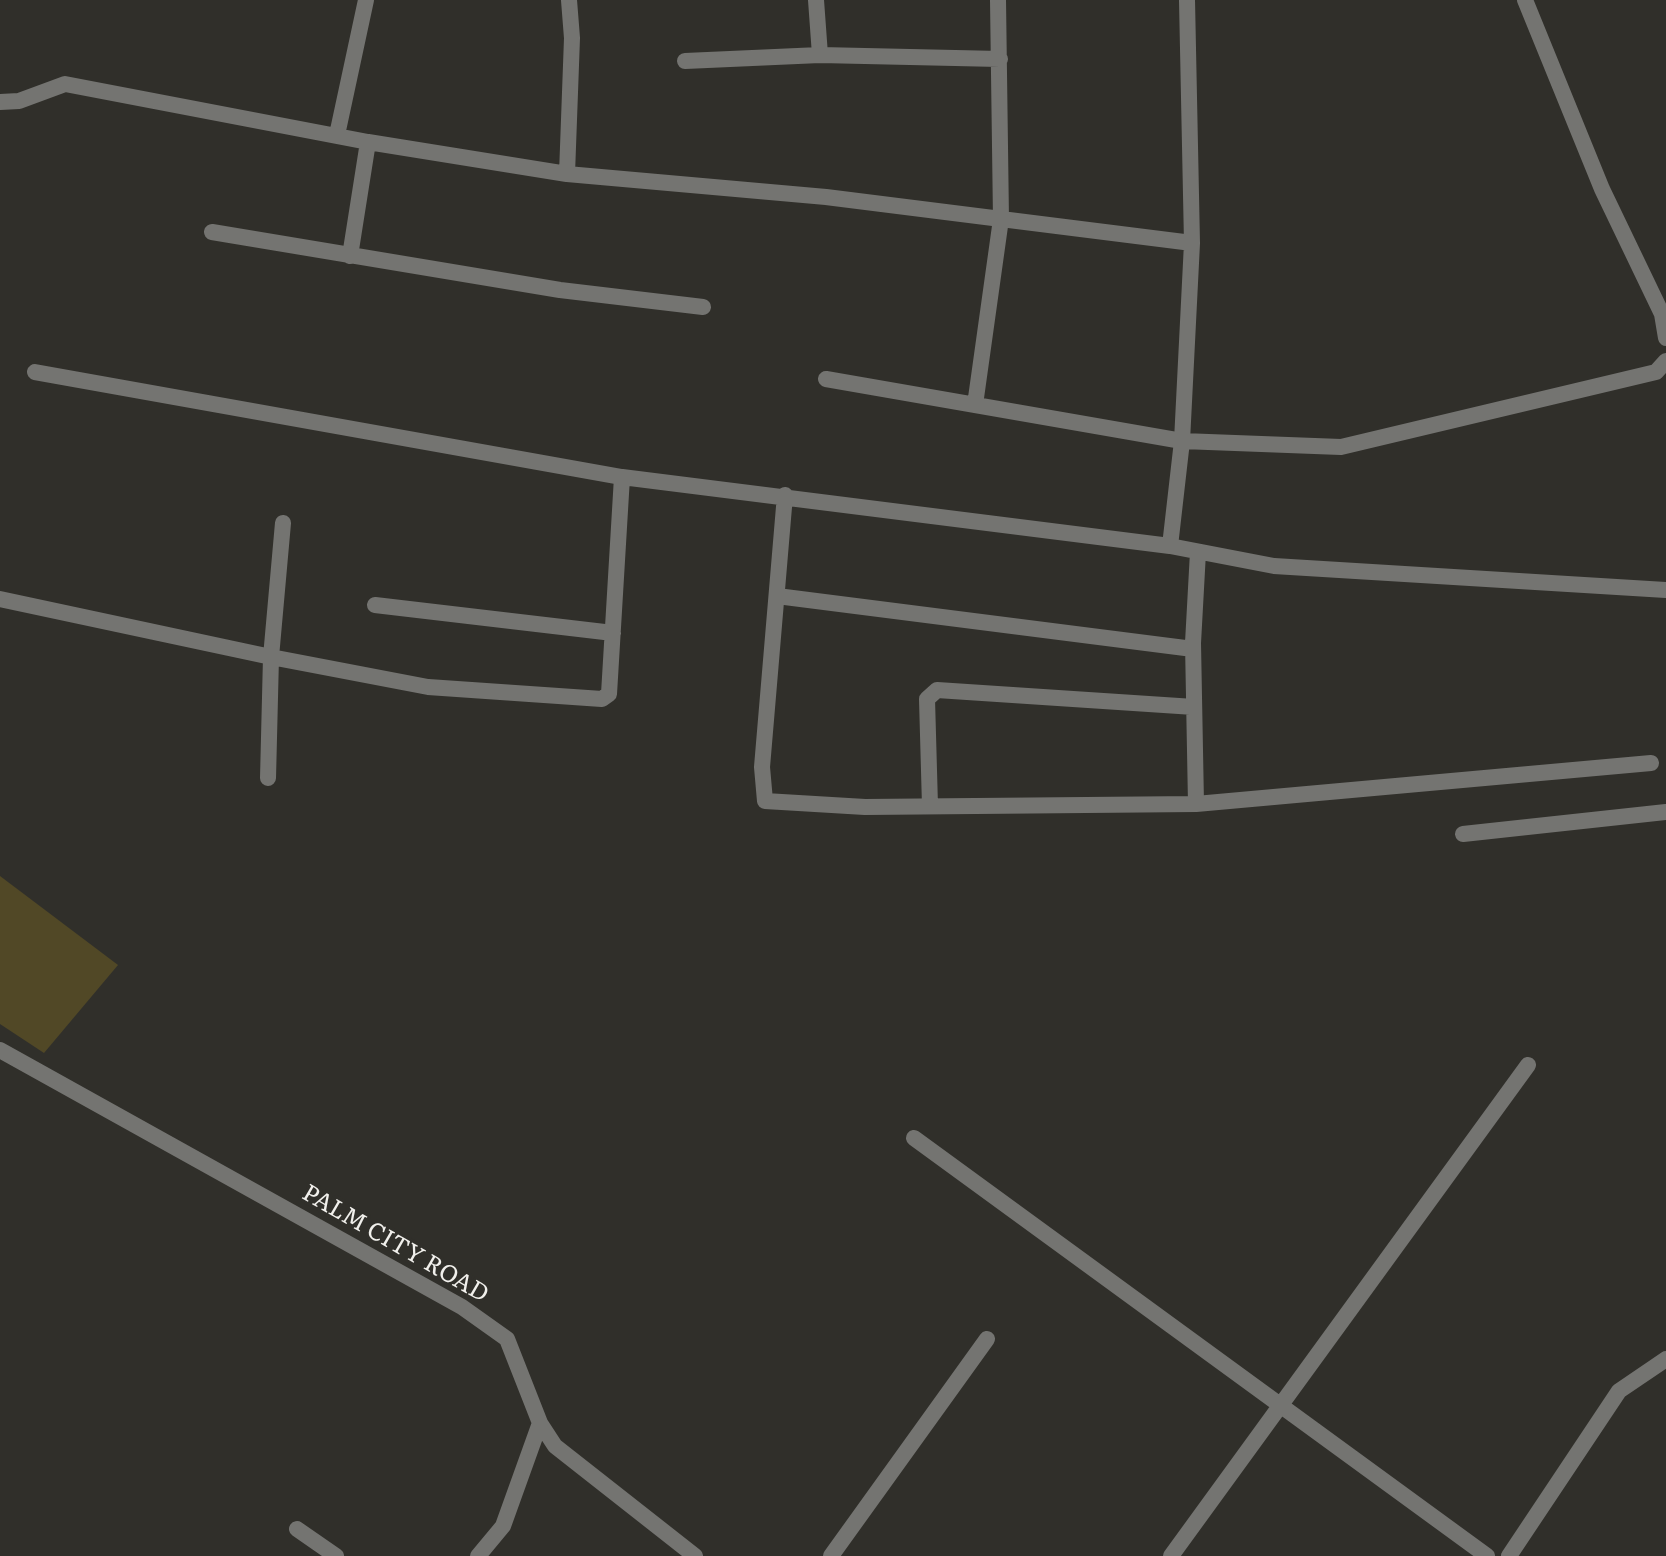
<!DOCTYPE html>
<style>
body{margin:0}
canvas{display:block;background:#302f2a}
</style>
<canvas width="1666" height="1556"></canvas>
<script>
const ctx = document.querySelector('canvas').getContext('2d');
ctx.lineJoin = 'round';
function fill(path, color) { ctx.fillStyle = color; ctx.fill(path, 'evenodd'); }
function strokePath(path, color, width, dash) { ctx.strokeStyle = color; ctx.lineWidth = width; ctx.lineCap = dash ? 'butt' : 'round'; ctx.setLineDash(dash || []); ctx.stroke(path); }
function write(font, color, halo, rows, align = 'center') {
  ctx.font = font + ' Literata,serif'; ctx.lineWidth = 7; ctx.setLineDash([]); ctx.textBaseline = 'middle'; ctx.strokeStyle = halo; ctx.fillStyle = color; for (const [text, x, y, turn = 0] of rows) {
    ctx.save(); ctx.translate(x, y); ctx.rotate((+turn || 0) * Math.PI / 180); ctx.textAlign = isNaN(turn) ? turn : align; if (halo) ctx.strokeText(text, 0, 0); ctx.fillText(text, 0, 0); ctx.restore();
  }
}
fill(new Path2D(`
 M0,876L118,965L44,1053L0,1024Z`), '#514826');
strokePath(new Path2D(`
 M816,0L820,55
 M1525,0L1602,189L1662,314L1666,338
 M685,61L820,55L1000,59
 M0,102L19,101L65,84L368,142L567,174L826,197L1192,243
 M337,135L366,0
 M567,174L572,38L569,0
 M212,232L560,290L703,307
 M350,256L368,142
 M35,372L622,477L1170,546L1274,566L1666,590
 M826,379L1182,441L1341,447L1656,372L1666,361
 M975,405L1001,219L998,0
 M785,495L762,767L765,801L865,807L1196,804L1651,763
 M1170,546L1182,441L1192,243L1187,0
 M777,596L1193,649
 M0,599L271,657L428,687L602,699L609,694L622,477
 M375,605L613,633
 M268,778L271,657L283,523
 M1196,804L1193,643L1198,552
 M930,806L927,699L937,690L1194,707
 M1463,834L1666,812
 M0,1050L462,1307L507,1339L540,1423L555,1446L695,1556
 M914,1138L1487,1556
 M297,1529L336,1556
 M478,1556L503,1526L540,1423
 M831,1556L987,1339
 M1171,1556L1528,1065
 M1509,1556L1619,1391L1666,1359`), '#747471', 16);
write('24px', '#f1f0ec', '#302f2a', [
 ["PALM CITY ROAD",395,1244,30]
]);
</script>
